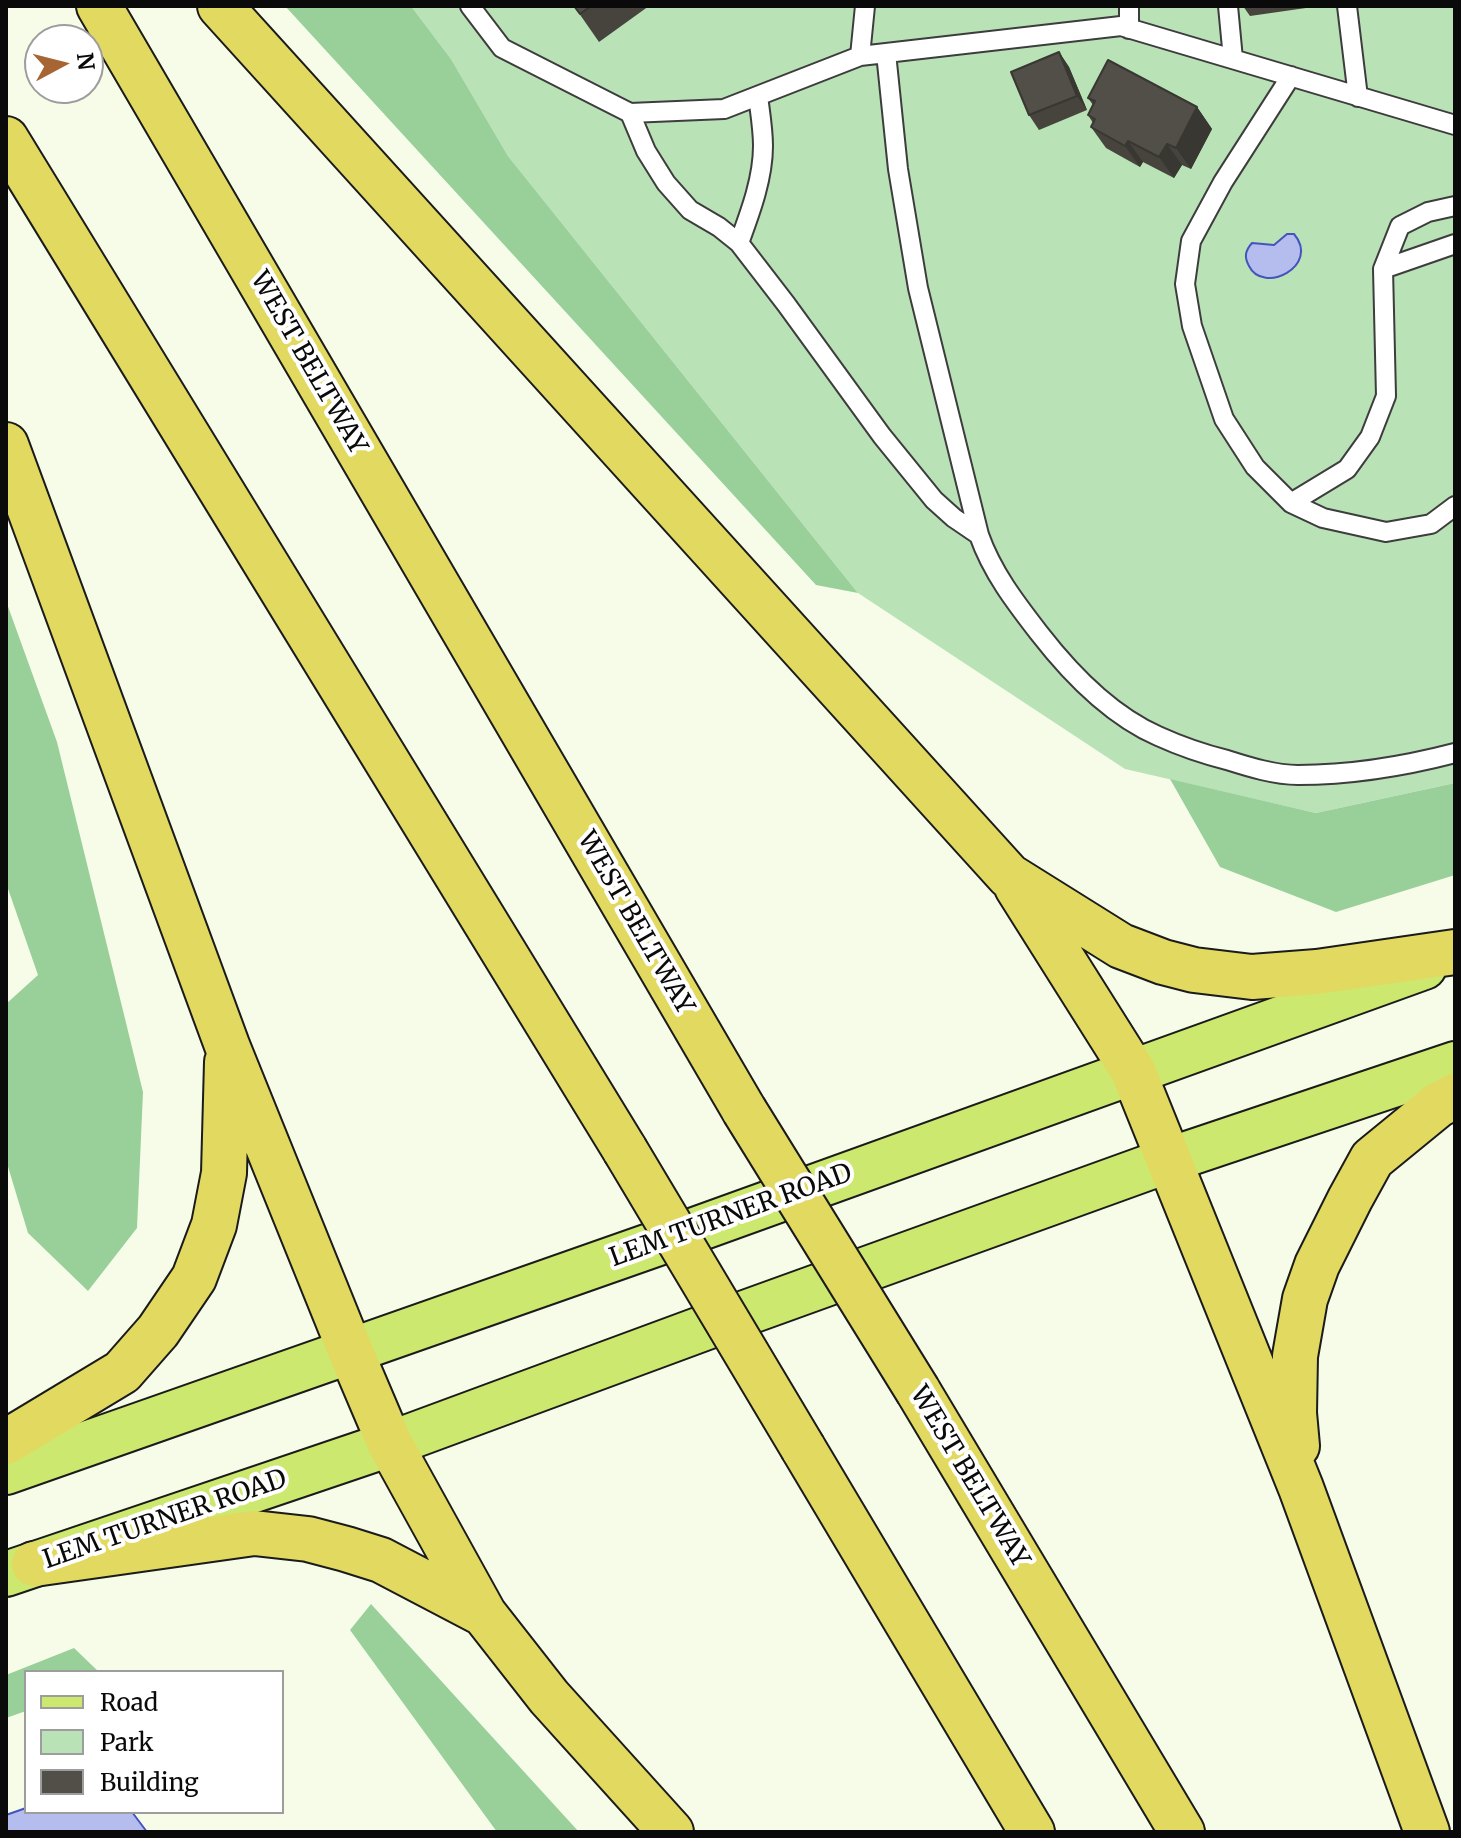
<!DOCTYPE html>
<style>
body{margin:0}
#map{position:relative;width:1461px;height:1838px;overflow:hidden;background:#f7fce9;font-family:Merriweather,serif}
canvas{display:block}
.frame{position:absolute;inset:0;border:8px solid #0a0a0a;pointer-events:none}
.legend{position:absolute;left:24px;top:1670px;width:260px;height:144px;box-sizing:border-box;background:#fff;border:2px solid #9d9d9d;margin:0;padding:10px 14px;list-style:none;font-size:24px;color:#0a0a0a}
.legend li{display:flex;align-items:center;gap:16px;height:40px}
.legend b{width:40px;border:2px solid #9d9d9d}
.north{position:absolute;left:24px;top:24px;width:80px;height:80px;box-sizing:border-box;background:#fff;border:2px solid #9d9d9d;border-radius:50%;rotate:83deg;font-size:22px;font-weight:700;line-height:32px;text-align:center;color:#0a0a0a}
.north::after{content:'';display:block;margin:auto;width:28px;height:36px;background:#a86534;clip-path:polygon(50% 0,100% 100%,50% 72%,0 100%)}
</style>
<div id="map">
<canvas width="1461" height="1838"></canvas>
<div class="frame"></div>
<ul class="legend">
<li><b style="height:10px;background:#cce86e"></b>Road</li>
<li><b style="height:22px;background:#bae2b7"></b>Park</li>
<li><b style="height:22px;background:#514f47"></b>Building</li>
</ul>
<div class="north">N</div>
</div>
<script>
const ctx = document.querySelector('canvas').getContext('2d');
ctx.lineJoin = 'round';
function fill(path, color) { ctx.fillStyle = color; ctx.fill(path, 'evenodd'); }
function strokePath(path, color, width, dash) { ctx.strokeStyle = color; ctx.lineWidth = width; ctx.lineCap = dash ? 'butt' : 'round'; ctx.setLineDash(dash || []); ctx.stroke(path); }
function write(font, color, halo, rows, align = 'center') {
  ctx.font = font + ' Merriweather,serif'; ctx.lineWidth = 8; ctx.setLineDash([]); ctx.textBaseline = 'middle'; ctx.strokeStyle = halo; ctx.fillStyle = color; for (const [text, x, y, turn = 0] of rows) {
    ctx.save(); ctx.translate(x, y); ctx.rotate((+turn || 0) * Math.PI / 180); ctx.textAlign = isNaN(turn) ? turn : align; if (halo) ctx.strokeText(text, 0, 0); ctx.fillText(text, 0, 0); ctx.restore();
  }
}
fill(new Path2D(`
 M411,6H1455V783L1316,813L1125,769L858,593L508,156L451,59Z`), '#bae2b7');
fill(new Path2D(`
 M285,6H411L451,59L508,156L858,593L816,585Z
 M6,601L57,742L143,1092L137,1228L88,1291L28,1233L6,1160V1004L38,975L6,883Z
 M1170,779L1316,813L1455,783V875L1336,912L1220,867Z
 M371,1604L579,1832H497L350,1630Z
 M74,1648L99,1672H26V1711L6,1718V1675Z`), '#99d09a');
const water = new Path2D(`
 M1287,234H1294C1321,266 1263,295 1249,266C1244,257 1245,251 1252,243L1274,245Z
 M26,1808V1812H132L147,1832H6V1815Z`);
fill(water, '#b4bdee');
strokePath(water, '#4454bc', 2);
const service = new Path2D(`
 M470,6L502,48L630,113L724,109L860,56L1121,26L1455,125
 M1228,6L1233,59
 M1347,6L1358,97
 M1129,29V6
 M886,53L898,169L918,288L979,535C992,572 1015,602 1039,633C1070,673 1110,715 1158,736C1180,746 1203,754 1227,760C1249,767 1275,775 1298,775C1351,775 1405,766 1455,753
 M860,56L865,6
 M1291,76L1223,182L1191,241L1185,284L1192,326L1224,419L1255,467L1291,503L1323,518L1386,532L1431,524L1455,506
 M630,113L646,151L666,183L690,210L719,227L739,243L786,304L882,436L934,500L954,518L979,535
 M1455,206L1428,212L1400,226L1383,269L1455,244
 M739,243C750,213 763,179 763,146C763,129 760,112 758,96
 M1291,503L1347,469L1370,437L1386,396L1383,269`);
const primary = new Path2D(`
 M6,1472L681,1235L1424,967
 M6,1574L390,1444L712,1325L1169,1160L1455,1064`);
const motorway = new Path2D(`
 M99,6L744,1110
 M220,6L1009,876L1121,946L1163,962L1194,970L1252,977L1317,972L1455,952
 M6,139L625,1150
 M6,445L228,1048L350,1350L390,1444L484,1614L549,1697L671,1832
 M1017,887L1133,1071L1301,1488L1427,1832
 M918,1391L1182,1832
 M6,1442L122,1372L158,1331L194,1278L214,1225L224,1173L227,1062
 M1297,1446L1294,1413L1295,1356L1305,1299L1317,1265L1350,1199L1372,1159L1438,1105L1455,1096
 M803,1448L1032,1832
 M34,1564L254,1533L308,1539L346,1549L381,1560L484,1614`);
strokePath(service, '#3d3d3d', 22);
strokePath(primary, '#1b1b1b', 48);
strokePath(motorway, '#1b1b1b', 48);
strokePath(service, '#fff', 18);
strokePath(primary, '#cce86e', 44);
strokePath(motorway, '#e2d961', 44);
const motorwayBridge = new Path2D(`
 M744,1110L918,1391
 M625,1150L803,1448`);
strokePath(motorwayBridge, '#1b1b1b', 48, []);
strokePath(motorwayBridge, '#e2d961', 44);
fill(new Path2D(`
 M574,6H649L599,42Z
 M1243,6H1320L1250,16Z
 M1059,52L1069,67L1087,110L1039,130L1029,115Z
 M1088,98L1197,107L1212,129L1191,169L1182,165L1174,178L1143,162L1140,167L1106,148L1091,127L1093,123L1088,115L1093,105Z`), '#46443d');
fill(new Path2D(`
 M1059,52L1069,67L1087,110L1077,96Z
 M1197,107L1212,129L1191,169L1176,148Z
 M1128,141L1143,162L1140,167L1125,146Z
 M1167,144L1182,165L1174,178L1159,157Z`), '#393732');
const building = new Path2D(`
 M574,6H591L580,14Z
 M1059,52L1077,96L1029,115L1011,72Z
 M1108,60L1197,107L1176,148L1167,144L1159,157L1128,141L1125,146L1091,127L1095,119L1088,115L1095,101L1088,98Z`);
fill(building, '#514f47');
strokePath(building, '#393732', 2);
write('26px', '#0a0a0a', '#fff', [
 ["WEST BELTWAY",308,363,60],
 ["WEST BELTWAY",635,923,60],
 ["LEM TURNER ROAD",731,1216,-20],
 ["WEST BELTWAY",969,1477,59],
 ["LEM TURNER ROAD",165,1520,-19]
]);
</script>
